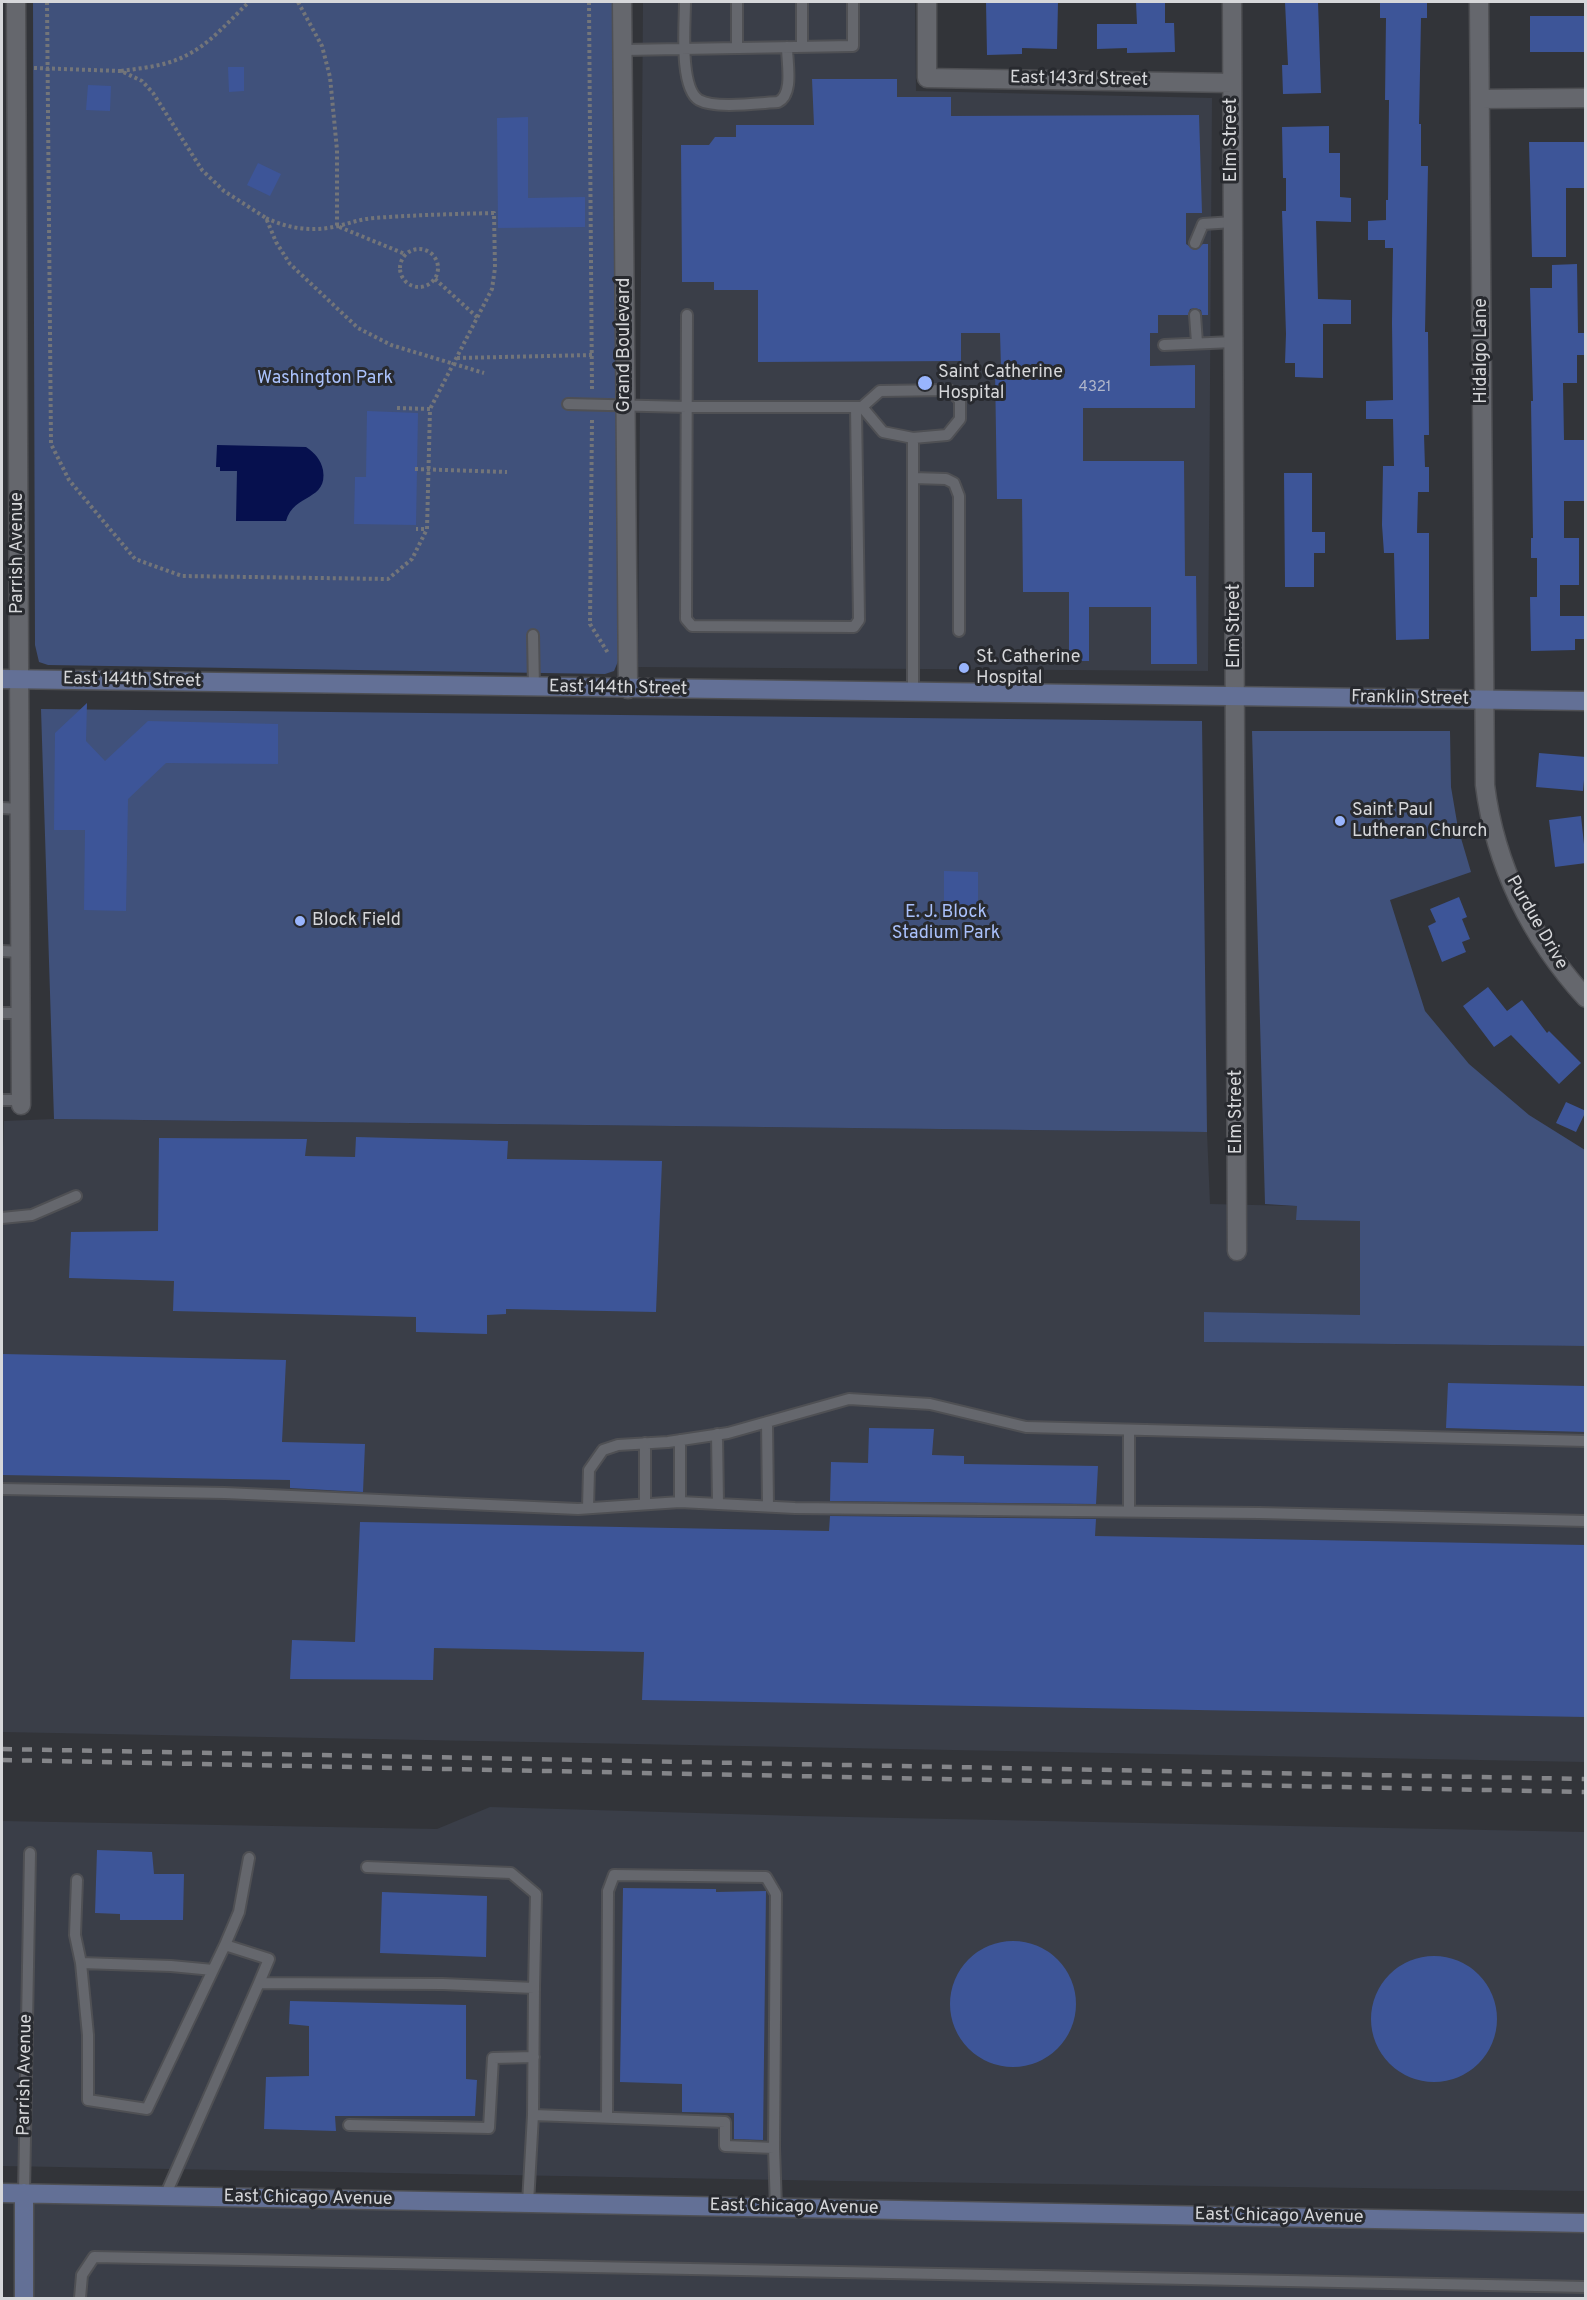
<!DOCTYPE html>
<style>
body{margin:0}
#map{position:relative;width:1587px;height:2300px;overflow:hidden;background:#323439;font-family:Overpass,sans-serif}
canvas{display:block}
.frame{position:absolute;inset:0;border:3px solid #d6d7da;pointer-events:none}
</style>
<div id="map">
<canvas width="1587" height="2300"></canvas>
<div class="frame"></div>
</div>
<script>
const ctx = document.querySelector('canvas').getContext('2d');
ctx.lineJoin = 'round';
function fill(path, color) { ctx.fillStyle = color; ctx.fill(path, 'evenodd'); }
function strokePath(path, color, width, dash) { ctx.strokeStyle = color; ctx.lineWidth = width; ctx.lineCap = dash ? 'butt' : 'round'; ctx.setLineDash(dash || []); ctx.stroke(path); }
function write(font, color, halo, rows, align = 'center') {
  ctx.font = font + ' Overpass,sans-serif'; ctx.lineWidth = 6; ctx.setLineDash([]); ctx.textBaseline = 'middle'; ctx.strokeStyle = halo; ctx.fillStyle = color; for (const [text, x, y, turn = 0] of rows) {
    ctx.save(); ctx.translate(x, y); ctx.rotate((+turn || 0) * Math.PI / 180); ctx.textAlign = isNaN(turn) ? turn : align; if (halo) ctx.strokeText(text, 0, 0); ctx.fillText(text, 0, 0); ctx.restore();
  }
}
fill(new Path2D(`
 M643,2H915L916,91L1212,98L1208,671L638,667Z
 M54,1119L1207,1132L1210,1204L1297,1206V1220L1360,1221V1316L1205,1312L1204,1342L1585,1346V1762L2,1732V1173L4,1121Z
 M490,1807L801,1816L1585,1832V2191L841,2181L2,2166V1821L437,1829Z
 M24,2194L1585,2223V2298H24Z`), '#3a3e48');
fill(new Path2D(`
 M33,2H612L619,659L614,671L605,674L48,665L39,662L35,645Z
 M41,709L1202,721L1207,1132L54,1119Z
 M1252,731H1450L1451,787L1458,828L1471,872L1390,900L1425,1011L1469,1064L1529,1115L1585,1150V1346L1204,1342V1312L1360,1315V1221L1296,1220L1297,1206L1265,1204Z`), '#40517b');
fill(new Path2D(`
 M217,445L306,447C315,453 321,460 323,470C328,501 294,493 286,521H236L237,471H220V467H216Z`), '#06104e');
fill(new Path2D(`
 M986,2H1058L1057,49L1022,48V54L987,55Z
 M1136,2H1165V23H1174L1175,52L1127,53V48L1097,49V24H1137Z
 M1285,2H1318L1321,93L1283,94L1282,65H1288Z
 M1380,2H1427V18H1421L1419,124H1421V166H1428L1425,332H1428L1429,435H1424L1425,467H1429V492H1418L1417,533H1429V639L1396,640L1394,553H1384L1382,525L1383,466H1394L1393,419H1366V401L1393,400L1392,323L1393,248H1385V240H1368V221L1386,220V200H1388L1389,100H1385L1386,18H1380Z
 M1530,16H1586V52H1530Z
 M228,67H244V91L229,92Z
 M812,79H897V97H951V116L1199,115L1202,213H1186V244L1195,250L1203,244H1208V315H1202L1201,310L1195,308L1190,309L1188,315H1158V333H1150V366L1195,365V408H1083V461H1184L1185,576H1196L1197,664H1151V607H1089V661H1069V592H1023L1022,499H997L995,368H1001L1000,333H961V361L758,362V290H714V282H682L681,145H709L715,137H736V125H814Z
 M88,85L111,86L110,111L86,110Z
 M528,117V198L585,197V227L498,228L497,118Z
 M1329,126V153H1340V197L1351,198V222L1316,221L1318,299L1351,300V324H1323V378L1295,377V363H1285L1286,334L1282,211H1286V178H1283L1282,127Z
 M1529,142H1586V188H1566V257H1532Z
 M258,163L281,174L270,196L247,185Z
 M1577,264L1578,333H1586V355H1577V383H1563L1564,440H1586V501H1564V538H1579V585H1560V616H1586V639H1575V650L1531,651L1530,597H1537V558H1531V538H1533L1531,401H1533L1530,288H1552V265Z
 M367,411L418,413L416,525L354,524L355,477H366Z
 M1284,473H1312V532H1325V553H1314V587H1285Z
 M87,703L86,741L105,761L148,721L278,724V764L166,763L128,799L126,911L84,910L85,830H54L55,733Z
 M1539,753L1586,757L1583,791L1536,787Z
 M1581,816L1586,863L1555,867L1549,820Z
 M944,871L978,872V905H944Z
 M1459,897L1467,917L1462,919L1470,939L1462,942L1466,952L1442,962L1428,926L1436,922L1430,909Z
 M1488,987L1507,1011L1522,1000L1547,1033L1549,1031L1581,1063L1559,1084L1511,1035L1494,1047L1463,1006Z
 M1566,1102L1586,1111L1576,1132L1556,1123Z
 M356,1137L508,1141L507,1159L662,1161L656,1312L506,1309V1314L487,1315V1334L416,1332V1317L173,1311L174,1281L69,1278L71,1232L158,1231L159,1138L307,1139L305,1156L355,1157Z
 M2,1354L286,1360L282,1442L365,1444L363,1492L290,1488V1480L2,1475Z
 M1448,1383L1586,1386V1432L1446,1428Z
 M869,1428L934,1429L932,1455L964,1456V1464L1098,1466L1096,1504L830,1501L831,1462L868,1463Z
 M830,1516L1096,1519L1095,1536L1586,1545V1717L642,1700L644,1652L434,1648L433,1680L290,1679L292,1640L355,1642L360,1522L829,1531Z
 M97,1850L152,1852L154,1874H184L183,1920H120V1914L95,1913Z
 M623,1888L716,1889V1892L766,1891L763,2140L734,2139V2113L682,2112V2084L620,2082Z
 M382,1892L487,1896L486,1957L380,1953Z
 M950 2004a63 63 0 1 1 126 0a63 63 0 1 1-126 0Z
 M1371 2019a63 63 0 1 1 126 0a63 63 0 1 1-126 0Z
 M290,2001L466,2005V2079L477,2080L475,2116H335L336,2131L264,2129L266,2077L309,2076V2026L289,2024Z`), '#3d5598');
const lane = new Path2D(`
 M685,2C685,23 679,88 699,100C715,109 759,103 778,102C794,94 787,63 787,47
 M737,2V48
 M802,2V47
 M623,50L853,46V2
 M1195,243L1203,224L1233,222
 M687,315L686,619L692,626L854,627L859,620L856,407
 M1195,315L1197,343
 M1164,345L1233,342
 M568,404L687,407H862L880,391L949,390L960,400V419L947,435L913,438L883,432L862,407
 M913,438V693
 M913,478L946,479L954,483L959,496V631
 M533,635L534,687
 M2,808L19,809
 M2,951L20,952
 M2,1013H21
 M2,1100H21
 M2,1218L32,1215L76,1196
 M767,1422L768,1506
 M717,1434L718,1504
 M645,1443V1503
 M2,1489L225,1493L578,1509L680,1502L795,1508L1259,1513L1586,1521
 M680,1502V1440
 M588,1508L589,1470L603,1450L618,1445L668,1442L728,1433L849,1399L930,1404L1026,1427L1586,1441
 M1129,1511V1430
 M367,1867L511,1873L536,1894L534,1988
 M77,1880L75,1935L81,1963
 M225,1945L239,1912L249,1858
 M213,1970L147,2109L88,2100V2035L81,1963L171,1966L213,1970L225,1945L269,1959L259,1983
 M533,2115L725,2122V2146L774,2148L776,2208
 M607,2117L608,1891L614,1875L766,1877L776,1894L774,2148
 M349,2125L489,2128L493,2058L534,2057
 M24,2193L30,1853
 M165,2196L259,1983L443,1984L534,1988L533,2115L528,2203
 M80,2298L82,2275L94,2257L1586,2287`);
const street = new Path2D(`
 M16,2L21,1105
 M622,2L628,689
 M927,2V78L1232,83
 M1232,2L1237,1251
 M1479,2L1485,785C1495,865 1531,938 1586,998
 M1480,99L1586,98`);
const secondary = new Path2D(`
 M2,679L1586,701
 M2,2193L1586,2223
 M24,2193V2298`);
strokePath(lane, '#4f5054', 14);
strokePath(street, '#4f5054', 21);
strokePath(secondary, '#4f5054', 21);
strokePath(new Path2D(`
 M47,2L51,444L69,480L135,559L182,576L388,579L412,559L427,529
 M298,2L322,46L330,77L337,150V226L405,254
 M589,2L592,391
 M34,68L121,71L142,81L153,93L202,170L224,191L266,218L276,242L290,264L358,328L391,345L484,373
 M121,71C142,68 166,66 185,56C209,45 230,20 249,2
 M266,218C289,229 313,232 338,226C350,223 361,219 374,218C414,215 454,214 494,213L495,268L492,289L430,409
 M400 268a19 19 0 1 1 38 0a19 19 0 1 1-38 0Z
 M435,279L478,318
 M457,358L592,355
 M397,408L430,409L427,529H416
 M592,420L590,624L608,653
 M415,469L507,472`), '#737579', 4, [3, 3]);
strokePath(lane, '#65676d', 10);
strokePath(street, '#65676d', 18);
strokePath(secondary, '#637096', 18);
strokePath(new Path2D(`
 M2,1749L1586,1779
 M2,1760L1586,1792`), '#848589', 4.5, [10, 10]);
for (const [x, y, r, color] of [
 [925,383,8,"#99b5fd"],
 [964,668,6,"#99b5fd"],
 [1340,821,6,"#99b5fd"],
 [300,921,6,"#99b5fd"]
]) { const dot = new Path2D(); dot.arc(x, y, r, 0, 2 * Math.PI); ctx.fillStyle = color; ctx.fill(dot); strokePath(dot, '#282a2f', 2); }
write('15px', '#b0b6ca', null, [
 ["4321",1095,388]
]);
write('18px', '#d6d7da', '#282a2f', [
 ["East 143rd Street",1079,80,1],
 ["Elm Street",1232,140,-90],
 ["Grand Boulevard",625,345,-90],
 ["Hidalgo Lane",1482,351,-90],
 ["Parrish Avenue",18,553,-90],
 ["Elm Street",1235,626,-90],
 ["East 144th Street",132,681,1],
 ["East 144th Street",618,689,1],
 ["Franklin Street",1410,699,1],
 ["Purdue Drive",1536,923,60],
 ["Elm Street",1237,1112,-90],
 ["Parrish Avenue",26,2075,-89],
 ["East Chicago Avenue",308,2199,1],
 ["East Chicago Avenue",794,2208,1],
 ["East Chicago Avenue",1279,2217,1]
]);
write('18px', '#d6d7da', '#282a2f', [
 ["Saint Catherine",938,373],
 ["Hospital",938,394],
 ["St. Catherine",976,658],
 ["Hospital",976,679],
 ["Saint Paul",1352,811],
 ["Lutheran Church",1352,832],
 ["Block Field",312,921]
], 'left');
write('18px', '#aac1fb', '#282a2f', [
 ["Washington Park",325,379],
 ["E. J. Block",946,913],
 ["Stadium Park",946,934]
]);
</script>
